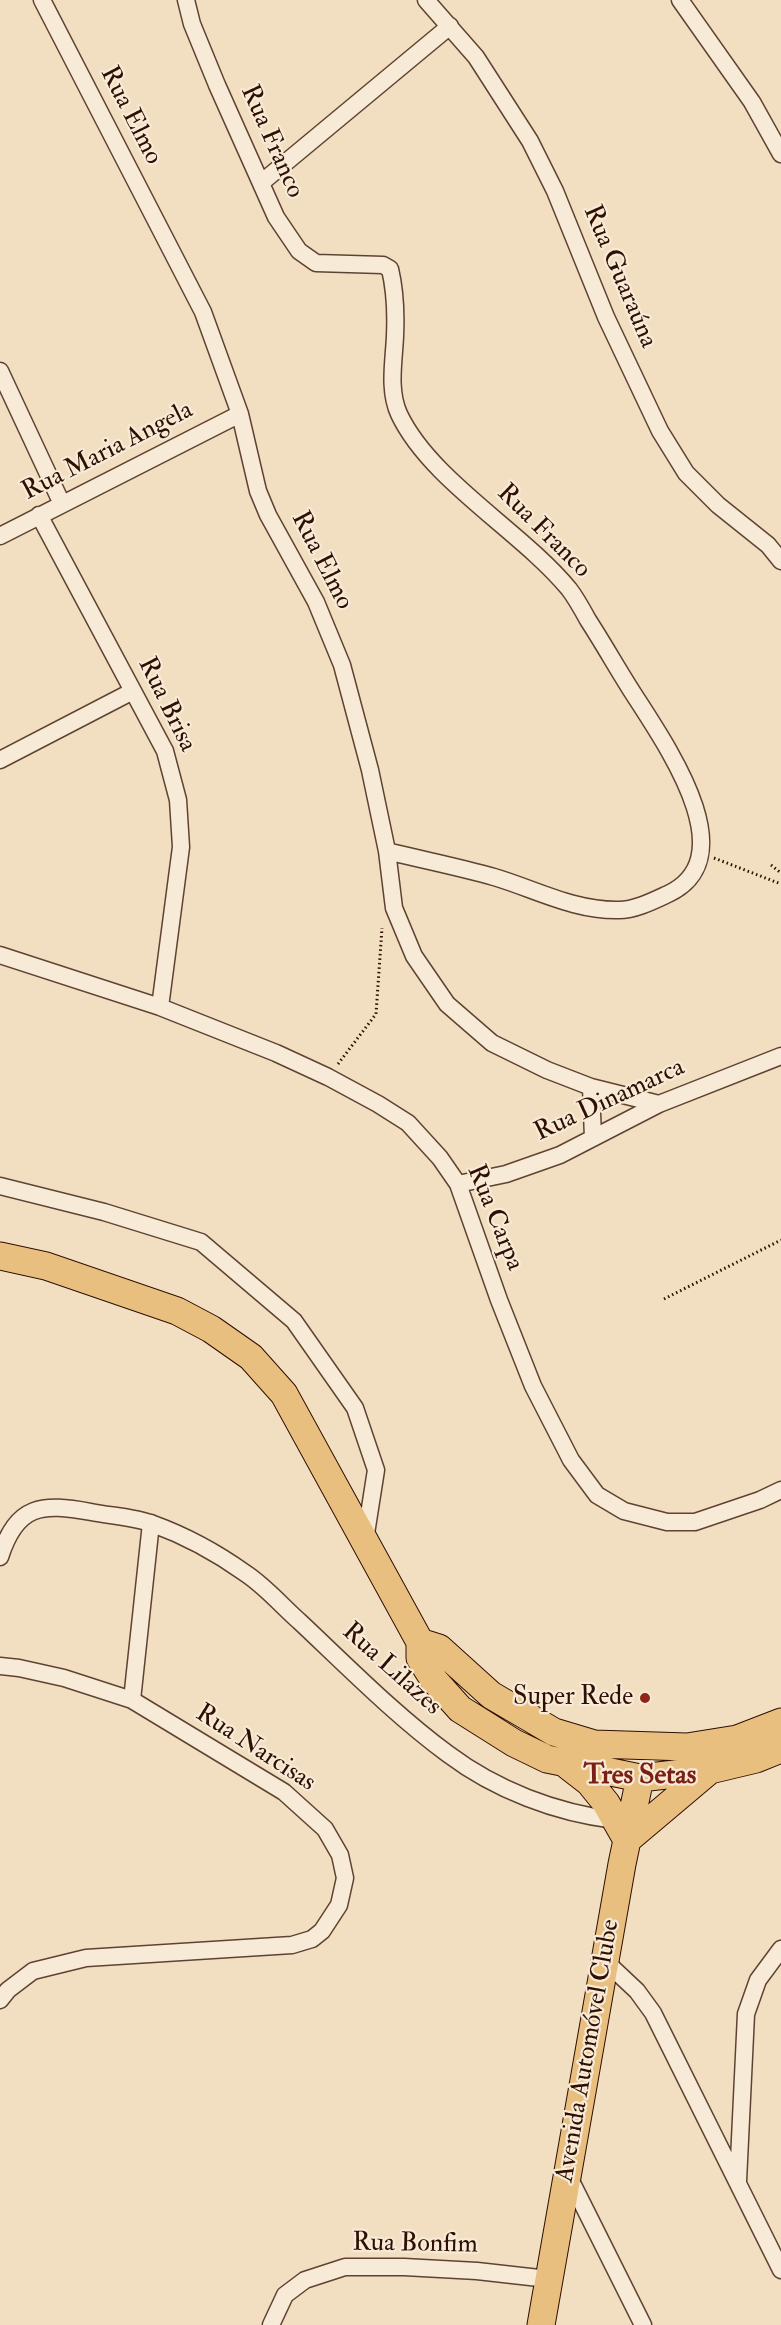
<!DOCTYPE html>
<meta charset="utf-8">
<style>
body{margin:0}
canvas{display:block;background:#f2dec0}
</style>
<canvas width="781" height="2325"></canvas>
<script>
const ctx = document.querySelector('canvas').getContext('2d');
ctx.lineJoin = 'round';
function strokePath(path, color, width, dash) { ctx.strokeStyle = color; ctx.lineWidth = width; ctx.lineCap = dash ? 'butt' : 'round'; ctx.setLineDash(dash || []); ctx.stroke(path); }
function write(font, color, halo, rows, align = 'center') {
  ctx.font = font + ' "IM FELL Double Pica",serif'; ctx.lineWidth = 4.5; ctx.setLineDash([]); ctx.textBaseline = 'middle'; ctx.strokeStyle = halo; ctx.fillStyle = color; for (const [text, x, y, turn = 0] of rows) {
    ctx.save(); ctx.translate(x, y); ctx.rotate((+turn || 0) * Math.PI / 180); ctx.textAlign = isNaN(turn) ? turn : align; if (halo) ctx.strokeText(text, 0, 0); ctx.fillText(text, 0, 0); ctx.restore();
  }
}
const street = new Path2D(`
 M42,0L203,312L240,414L258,491L268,515L316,602L342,665L370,770L387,851L394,908L414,956L447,1004L492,1043L547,1070L591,1087L659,1104
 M186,0L192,24L217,85L276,217L299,251L316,263L383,265L390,269C395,290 396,314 395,336C394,361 388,390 399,414C430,480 521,531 569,589C576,598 582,609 588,620C601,640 613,661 626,682C655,730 751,855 668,894C653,901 635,910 619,910C574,911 535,889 494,877C459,867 423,860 387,851
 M426,0L476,57L530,141L555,191L606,317L660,431L686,473L718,505L768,545L781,561
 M680,0L752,102L781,154
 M261,183L450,26
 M0,371L62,504
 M39,515L165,751L178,800L181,847L160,1007
 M0,536L240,414
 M0,760L133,691
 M0,955L160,1007L276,1053L328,1077L378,1104L408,1123L440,1158L458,1184L499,1300L533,1386L571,1460L597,1495L624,1511L667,1522H695L760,1500L781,1490
 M591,1087L593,1138
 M458,1184L506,1174L560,1155L659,1104L781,1056
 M0,1186L104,1212L201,1242L294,1321L355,1408L376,1470L365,1540
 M0,1557C17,1504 42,1503 91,1512C111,1516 135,1517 153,1524C186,1536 217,1553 245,1573C265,1586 282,1606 299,1621C347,1666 395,1715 448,1754C496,1790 556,1813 615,1820
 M0,1666L19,1668L64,1678L132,1700L284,1792L325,1829L340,1855L345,1878L339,1905L322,1931L312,1939L292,1945L86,1958L33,1971L8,1990L0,2000
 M132,1700L151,1523
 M605,1961L637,1991L653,2013L781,2270
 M568,2175L643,2325
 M738,2181L746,2014L758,1980L781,1949
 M271,2325L285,2295L305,2280L345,2267H404L477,2271L548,2279`);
const primary = new Path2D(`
 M0,1256L46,1266L177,1311L211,1329L251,1357L284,1394L420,1642V1658L434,1680L460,1709L514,1743L547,1759L640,1778L710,1770L756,1759L781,1749
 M420,1642L439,1648L491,1695L554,1732L594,1744L687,1747L737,1739L781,1722
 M567,1765L589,1782L606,1803L627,1840
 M627,1840L710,1770
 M541,2325L622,1864L640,1778`);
strokePath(street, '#5f4332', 19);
strokePath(primary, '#2e0f02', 29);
strokePath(new Path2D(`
 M714,858L781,884
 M771,865L781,873
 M338,1064L376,1014L382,928
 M664,1299L781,1240`), '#2e0f02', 3, [1.5, 3]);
strokePath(street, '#f7ead6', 16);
strokePath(primary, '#e9bf80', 27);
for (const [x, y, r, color] of [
 [645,1698,6,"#8f2418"]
]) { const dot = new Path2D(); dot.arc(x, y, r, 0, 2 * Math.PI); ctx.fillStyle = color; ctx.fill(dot); strokePath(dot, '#f7ead6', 2); }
write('26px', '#2e0f02', '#f7ead6', [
 ["Rua Elmo",130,116,63],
 ["Rua Franco",271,142,66],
 ["Rua Guaraúna",619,277,67],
 ["Rua Maria Angela",108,452,-27],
 ["Rua Franco",543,532,45],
 ["Rua Elmo",321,561,63],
 ["Rua Brisa",166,705,64],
 ["Rua Dinamarca",610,1101,-25],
 ["Rua Carpa",494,1218,68],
 ["Rua Lilazes",391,1670,42],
 ["Rua Narcisas",255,1749,33],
 ["Avenida Automóvel Clube",589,2051,-80],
 ["Rua Bonfim",415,2245,1]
]);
write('26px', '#2e0f02', '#f7ead6', [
 ["Super Rede",633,1698]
], 'right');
write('bold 28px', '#7a1f14', '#f7ead6', [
 ["Tres Setas",640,1777]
]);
</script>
